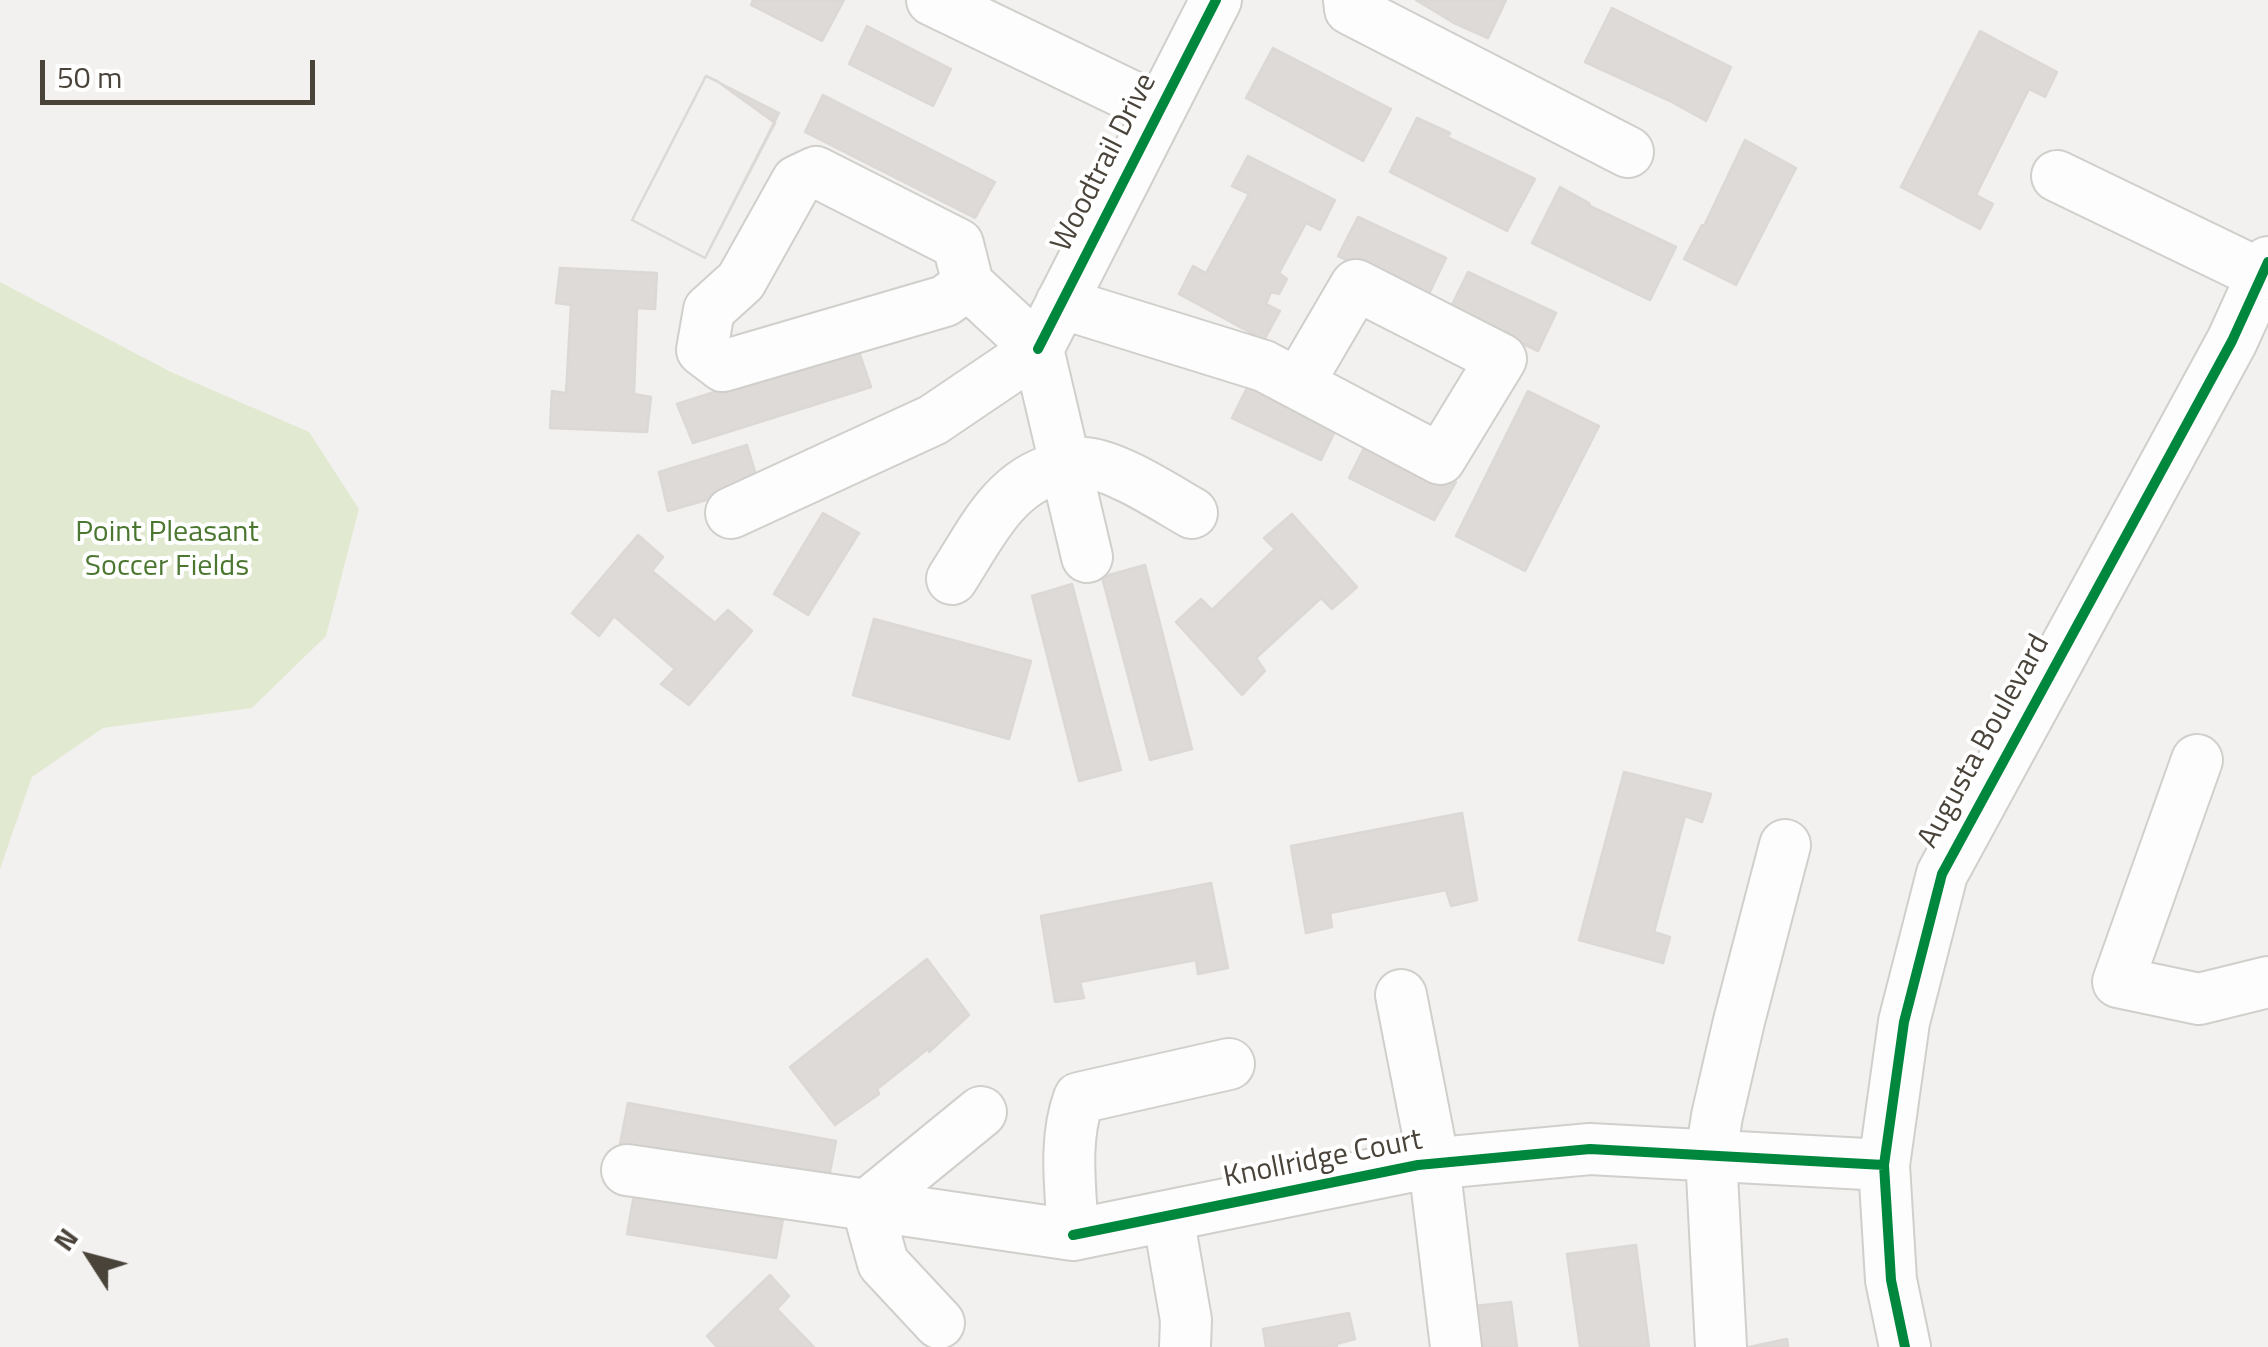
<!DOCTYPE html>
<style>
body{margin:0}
#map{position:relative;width:2268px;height:1347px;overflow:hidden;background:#f3f1ef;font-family:"Titillium Web",sans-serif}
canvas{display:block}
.north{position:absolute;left:40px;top:1207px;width:100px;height:100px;-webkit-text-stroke:8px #fff;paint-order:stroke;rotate:306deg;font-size:28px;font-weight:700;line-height:40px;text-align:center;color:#49433a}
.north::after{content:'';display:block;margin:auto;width:35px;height:45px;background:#49433a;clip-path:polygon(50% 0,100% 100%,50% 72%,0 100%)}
.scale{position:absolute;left:40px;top:60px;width:275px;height:45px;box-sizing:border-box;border:5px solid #49433a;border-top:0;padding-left:12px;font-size:30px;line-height:35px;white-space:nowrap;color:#49433a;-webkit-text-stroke:8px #fff;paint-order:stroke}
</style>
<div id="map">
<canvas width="2268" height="1347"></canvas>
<div class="north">N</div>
<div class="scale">50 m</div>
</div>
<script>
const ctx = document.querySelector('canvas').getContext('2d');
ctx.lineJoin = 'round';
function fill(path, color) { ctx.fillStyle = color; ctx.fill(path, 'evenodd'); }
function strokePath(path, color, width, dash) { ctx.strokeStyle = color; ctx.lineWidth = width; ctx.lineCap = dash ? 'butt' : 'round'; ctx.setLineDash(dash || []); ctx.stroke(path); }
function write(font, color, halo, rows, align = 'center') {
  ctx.font = font + ' "Titillium Web",sans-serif'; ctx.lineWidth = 8; ctx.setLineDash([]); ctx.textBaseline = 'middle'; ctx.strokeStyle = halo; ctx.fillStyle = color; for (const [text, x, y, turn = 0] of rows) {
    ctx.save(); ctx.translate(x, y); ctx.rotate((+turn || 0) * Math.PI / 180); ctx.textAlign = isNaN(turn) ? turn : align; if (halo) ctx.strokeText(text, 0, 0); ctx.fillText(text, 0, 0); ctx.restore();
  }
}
fill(new Path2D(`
 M0,282L171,372L309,432L359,509L326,636L252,708L103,728L32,777L0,869Z`), '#e1ead1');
const building = new Path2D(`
 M753,0H844L822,41L751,5Z
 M1416,0H1506L1488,38L1454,23Z
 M1612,8L1731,67L1706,121L1670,101L1585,62Z
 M867,26L951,69L933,106L849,64Z
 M1980,31L2057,72L2045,97L2029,89L1976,195L1993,204L1980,229L1901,187Z
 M1273,48L1391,109L1363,161L1246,98Z
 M706,76L717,81L775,123L705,258L632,220Z
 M706,76L779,113L705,258L632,220Z
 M823,95L995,182L975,218L805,132Z
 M1417,118L1450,133L1447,137L1535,179L1507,231L1390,172Z
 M1745,140L1796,168L1736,285L1684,259L1702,225L1704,226Z
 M1248,156L1335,200L1320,230L1306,223L1279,273L1287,279L1279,294L1271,292L1266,304L1280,311L1264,340L1179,294L1193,266L1206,273L1249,194L1232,186Z
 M1560,187L1589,203L1590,206L1676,247L1650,300L1532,243Z
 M1358,217L1446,258L1427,298L1338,256Z
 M560,268L657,273L655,309L637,308L634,394L651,397L647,432L550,428L552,391L566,393L571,305L556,303Z
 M1468,272L1556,313L1538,351L1450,309Z
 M857,346L871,387L693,443L677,404Z
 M1252,378L1339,423L1321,460L1232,418Z
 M1528,391L1599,426L1525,571L1456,536Z
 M1369,438L1456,482L1434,520L1349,478Z
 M747,445L759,485L668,511L659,472Z
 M823,513L859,533L808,615L774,594Z
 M1292,514L1357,587L1332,609L1321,598L1256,658L1265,671L1242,695L1176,622L1201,599L1212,610L1275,549L1264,538Z
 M638,535L663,557L652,571L715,623L728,610L752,631L689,705L661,684L675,669L614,616L599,636L572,613Z
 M1145,565L1192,749L1150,760L1102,577Z
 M1072,584L1121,770L1079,781L1032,596Z
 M874,619L1031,661L1009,739L853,695Z
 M1624,772L1711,794L1702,822L1685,816L1654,932L1670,937L1663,963L1579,940Z
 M1462,813L1477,900L1451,906L1446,890L1330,913L1332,927L1306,933L1291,846Z
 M1211,883L1228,968L1198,974L1196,960L1080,982L1084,998L1055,1002L1041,916Z
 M927,959L969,1015L929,1052V1048L877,1089L879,1094L835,1125L790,1067Z
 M628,1103L836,1141L828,1182L620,1144Z
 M634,1195L783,1219L776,1258L627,1234Z
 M1636,1245L1649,1347H1580L1567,1254Z
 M770,1275L789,1296L777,1309L814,1347H717L707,1336Z
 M1511,1302L1517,1347H1472L1466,1307Z
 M1349,1313L1355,1339L1336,1344L1337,1347H1266L1263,1329Z
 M1787,1339L1788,1347H1749Z`);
fill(building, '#dddad7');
strokePath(building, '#dbd8d5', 2.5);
const minor = new Path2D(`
 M932,0L1160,110
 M1349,0L1350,9L1628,152
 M2057,176L2262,275
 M968,284L945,301L723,366L702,350L709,310L741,281L797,181L816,172L958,244L968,284L1038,349L1087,557
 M1061,303L1264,366L1440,459L1501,359L1356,285L1298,384
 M731,513L933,420L1038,349L1216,0
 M952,579C980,536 1003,483 1056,469C1065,466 1077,462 1086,463C1117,466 1164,497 1192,513
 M2197,760L2118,982L2199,999L2268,982
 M1401,995L1434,1164L1456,1347
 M627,1170L1073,1235L1418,1165L1590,1149L1884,1165
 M1168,1216L1186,1320L1185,1347
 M1073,1235C1071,1190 1063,1141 1079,1098L1229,1064
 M939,1323L883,1263L867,1205L981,1112
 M1721,1347L1711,1155L1717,1116L1739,1021L1785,845
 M1905,1347L1891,1280L1884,1165L1904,1022L1942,874L2232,341L2268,262`);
strokePath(minor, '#d1cfcc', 54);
strokePath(minor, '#fdfdfd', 50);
strokePath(new Path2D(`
 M1038,349L1216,0
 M1073,1235L1418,1165L1590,1149L1884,1165
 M1905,1347L1891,1280L1884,1165L1904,1022L1942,874L2232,341L2268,262`), '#00873e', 10);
write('30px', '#49433a', '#fff', [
 ["Woodtrail Drive",1105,163,-63],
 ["Augusta Boulevard",1985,742,-61],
 ["Knollridge Court",1323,1160,-11]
]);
write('30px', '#4c7731', '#fff', [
 ["Point Pleasant",167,534],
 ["Soccer Fields",167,568]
]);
</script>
